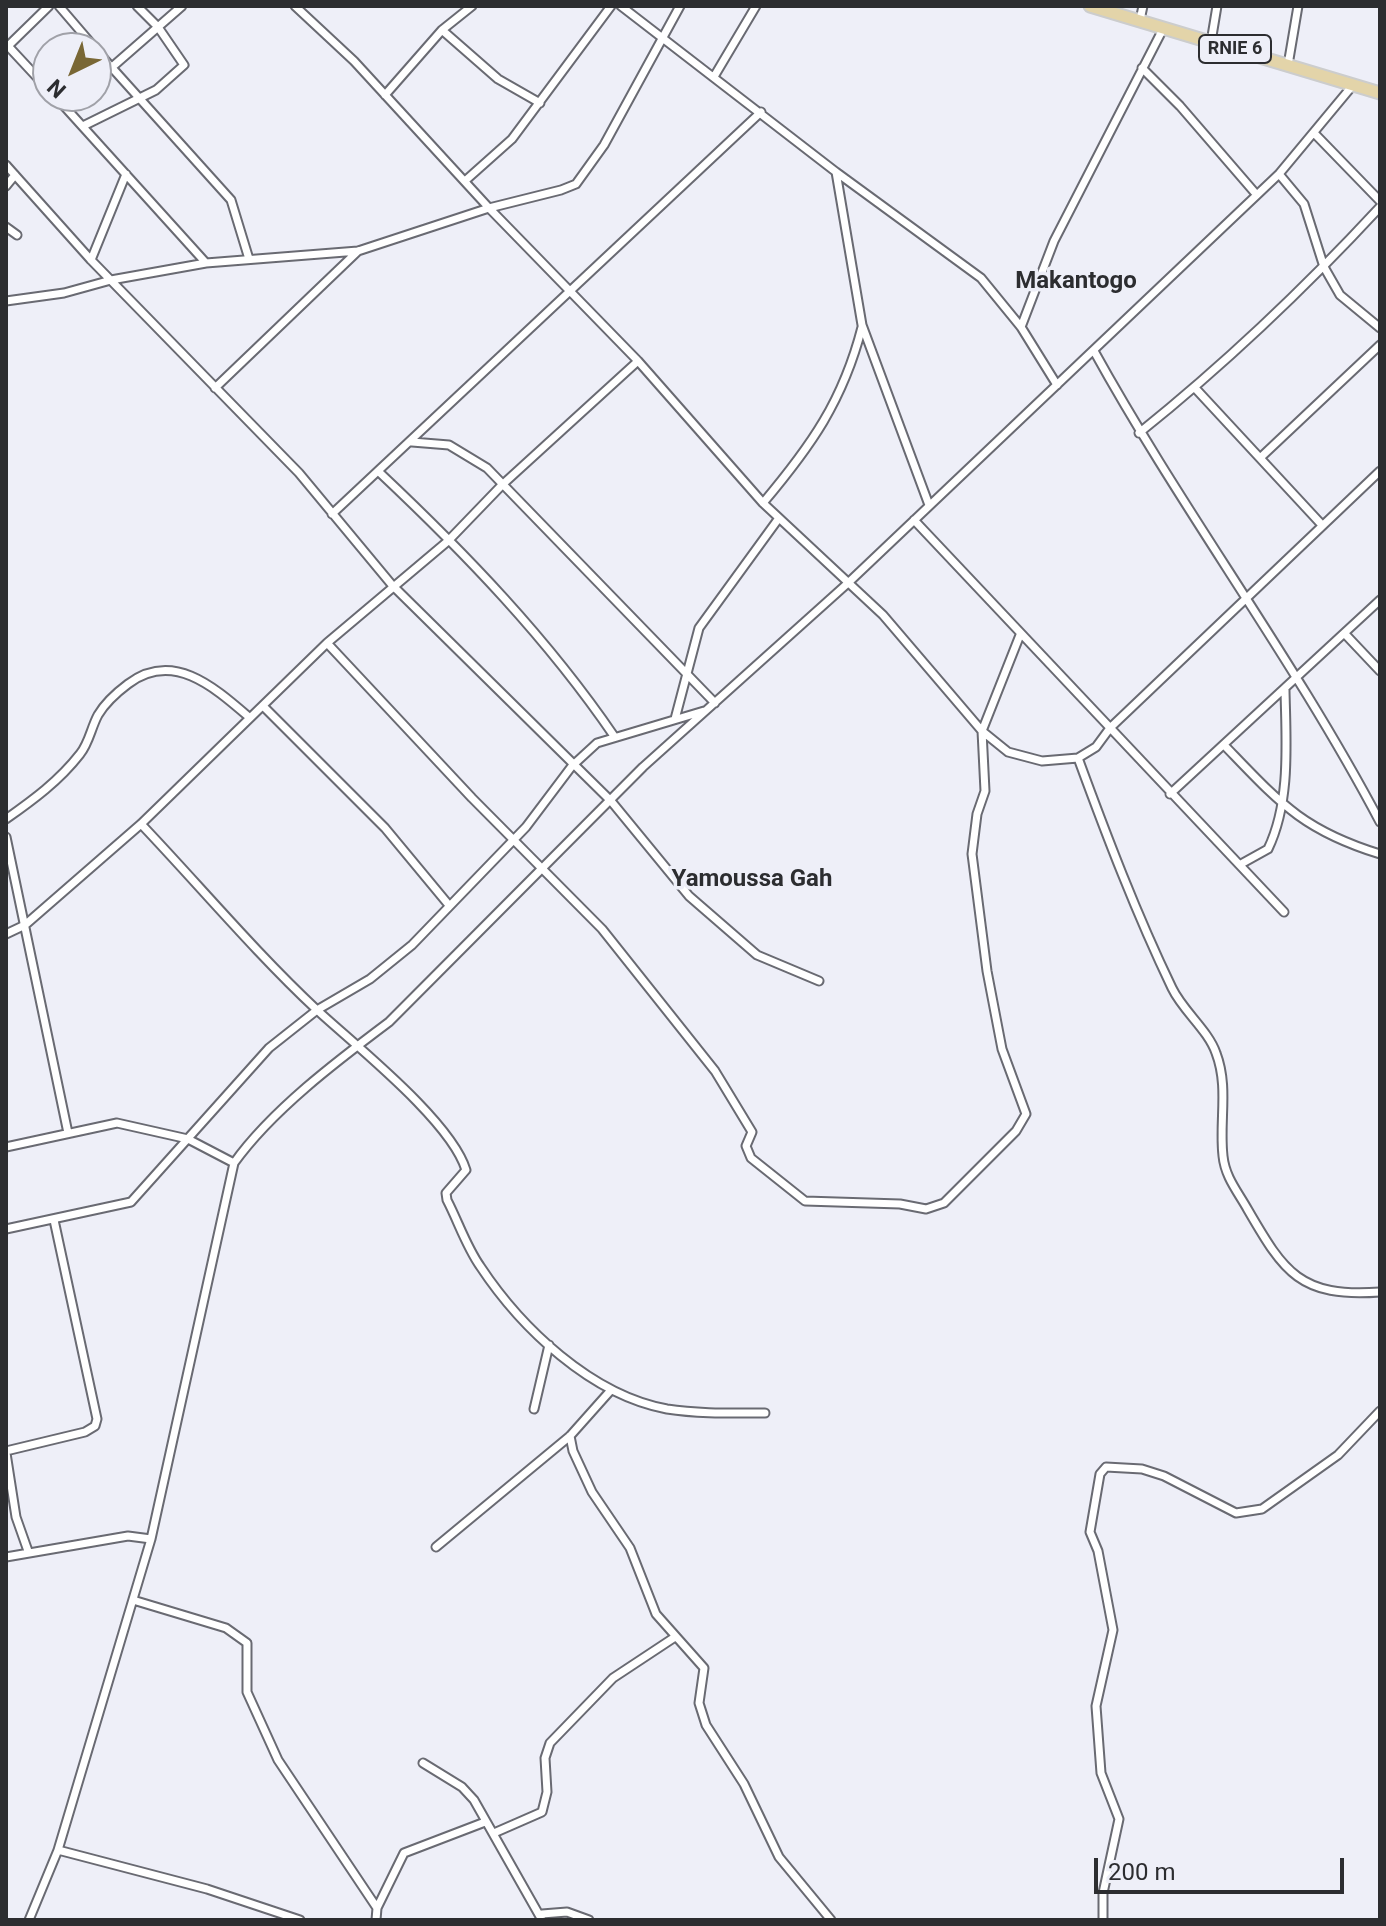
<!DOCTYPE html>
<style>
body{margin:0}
#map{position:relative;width:1386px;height:1926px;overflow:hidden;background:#eeeff8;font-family:Roboto,sans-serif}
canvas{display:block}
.frame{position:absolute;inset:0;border:8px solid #2c2d30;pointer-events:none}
.north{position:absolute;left:32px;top:32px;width:80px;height:80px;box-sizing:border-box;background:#eeeff8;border:2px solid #a0a1a8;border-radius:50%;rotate:223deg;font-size:22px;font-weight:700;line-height:32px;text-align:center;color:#2c2d30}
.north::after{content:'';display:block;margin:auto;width:28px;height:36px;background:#796735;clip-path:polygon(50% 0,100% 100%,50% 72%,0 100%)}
.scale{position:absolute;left:1094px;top:1858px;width:250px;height:36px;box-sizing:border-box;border:4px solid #2c2d30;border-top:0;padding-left:10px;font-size:24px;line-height:28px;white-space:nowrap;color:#2c2d30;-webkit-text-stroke:6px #eeeff8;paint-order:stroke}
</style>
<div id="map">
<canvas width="1386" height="1926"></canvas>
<div class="frame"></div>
<div class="north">N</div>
<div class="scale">200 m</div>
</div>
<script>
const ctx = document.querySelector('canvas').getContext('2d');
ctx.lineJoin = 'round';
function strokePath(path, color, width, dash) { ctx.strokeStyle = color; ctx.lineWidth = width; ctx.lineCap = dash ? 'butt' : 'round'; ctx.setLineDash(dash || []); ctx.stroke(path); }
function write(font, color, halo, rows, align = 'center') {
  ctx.font = font + ' Roboto,sans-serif'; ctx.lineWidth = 7; ctx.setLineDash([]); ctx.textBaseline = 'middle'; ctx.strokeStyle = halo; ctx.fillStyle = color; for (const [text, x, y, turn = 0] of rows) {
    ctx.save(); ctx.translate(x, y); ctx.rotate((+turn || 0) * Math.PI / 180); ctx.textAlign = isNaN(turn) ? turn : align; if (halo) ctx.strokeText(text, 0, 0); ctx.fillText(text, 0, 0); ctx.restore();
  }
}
const street = new Path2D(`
 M59,6L95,48
 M295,6L354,61L489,208L638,361L763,503L883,615L982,731L1008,752L1042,761L1078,758L1096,747L1110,728L1380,471
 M621,6L836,172L862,325L929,505
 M1140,20L1143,6
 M442,30L498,79L540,103
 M1211,42L1217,6
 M8,46L48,89
 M6,48L49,6
 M96,50L231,200L249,259
 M1288,65L1298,6
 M111,68L182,6
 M1142,68L1180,106L1256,194
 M715,75L756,6
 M385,95L442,30L472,6
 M55,96L206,263
 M83,126L156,90L184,65L158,27L137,6
 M1314,133L1380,201
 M6,165L91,260L299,473L392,585L611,801L689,896L757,955L819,981
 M836,172L981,278L1021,327L1057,385
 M1279,174L1304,204L1324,267L1340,295L1380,328
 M466,180L512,139L611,6
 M6,186L15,175
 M6,227L17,235
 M91,260L126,174
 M6,301L64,293L111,280L206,263L358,251L489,208L561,190L576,184L604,145L680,6
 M1021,327L1054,241L1164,27
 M1094,351C1183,512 1294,659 1380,822
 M215,388L358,251
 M1195,388L1322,525
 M1139,433C1225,364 1305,288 1380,207
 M412,442L449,445L487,468L715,703
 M1260,458L1380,345
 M379,472C465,553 547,638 614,736
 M763,503C811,446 843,401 862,327
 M332,514L761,112
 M914,520L1284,912
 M1345,634L1380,671
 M327,643L472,798L602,929L715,1071L752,1132L746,1146L751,1158L805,1201L900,1204L926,1209L944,1203L1016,1131L1026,1114L1002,1049L987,971L972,854L977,814L985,791L982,731L1020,635
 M263,706L385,828L448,904
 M675,719L699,628L779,518
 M1224,745C1279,802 1302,830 1380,854
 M1078,758C1107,837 1136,913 1172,988C1183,1011 1208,1030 1216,1053C1229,1087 1219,1121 1223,1156C1225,1177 1238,1192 1248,1210C1284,1272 1300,1298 1380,1292
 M1170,794L1380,600
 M6,819C33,800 59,781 80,754C89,743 91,728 98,715C105,703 116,693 128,684C173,650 214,687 250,718
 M141,824C199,885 255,952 317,1010C356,1046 451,1121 466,1170L446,1193L447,1200C458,1221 466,1246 480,1266C521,1328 591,1395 667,1409C699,1414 733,1413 765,1413
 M6,837L68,1133
 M1241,864L1268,849C1291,801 1286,742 1285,690
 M6,934L25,925L141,824L327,643L448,541L502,485L638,361
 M6,1147L117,1123L188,1139L234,1163
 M6,1229L131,1202L269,1048L317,1010L370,979L412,945L526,827L572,766L597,743L704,711
 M534,1409L549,1345
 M570,1436L573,1451L592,1492L630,1548L656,1614L704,1668L699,1703L706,1725L744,1784L779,1857L831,1920
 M6,1451L85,1432L95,1426L97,1419L54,1220
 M6,1453L16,1517L28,1551
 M436,1547L570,1436L611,1390
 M6,1557L128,1536L151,1539
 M133,1600L226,1628L247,1643V1692L278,1760L377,1908
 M423,1763L462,1787L474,1800L542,1920
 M494,1833L542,1812L547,1792L545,1758L550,1743L613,1678L675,1637
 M58,1850L207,1889L300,1920
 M542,1914L567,1912L589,1920
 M29,1920L58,1850L151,1539L234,1163C272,1110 337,1061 389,1022L643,767L848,583L1279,174L1353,85
 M376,1920L377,1908L404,1853L485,1822
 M1103,1920V1893L1119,1819L1101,1773L1096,1706L1113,1630L1098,1551L1090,1532L1100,1474L1106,1467L1142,1469L1164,1476L1236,1513L1262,1509L1338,1455L1380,1411`);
const primary = new Path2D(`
 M1090,6L1380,93`);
strokePath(street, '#696a72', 11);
strokePath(primary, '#cccdcd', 15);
strokePath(street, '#fff', 7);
strokePath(primary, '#e3d4a9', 11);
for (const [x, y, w] of [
 [1235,49,72]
]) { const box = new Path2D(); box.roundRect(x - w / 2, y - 14, w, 28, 6); ctx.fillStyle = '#eeeff8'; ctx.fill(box); strokePath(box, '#2c2d30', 2); }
write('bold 18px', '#2c2d30', null, [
 ["RNIE 6",1235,49]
]);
write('bold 24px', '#2c2d30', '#eeeff8', [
 ["Makantogo",1076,282],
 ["Yamoussa Gah",752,880]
]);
</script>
